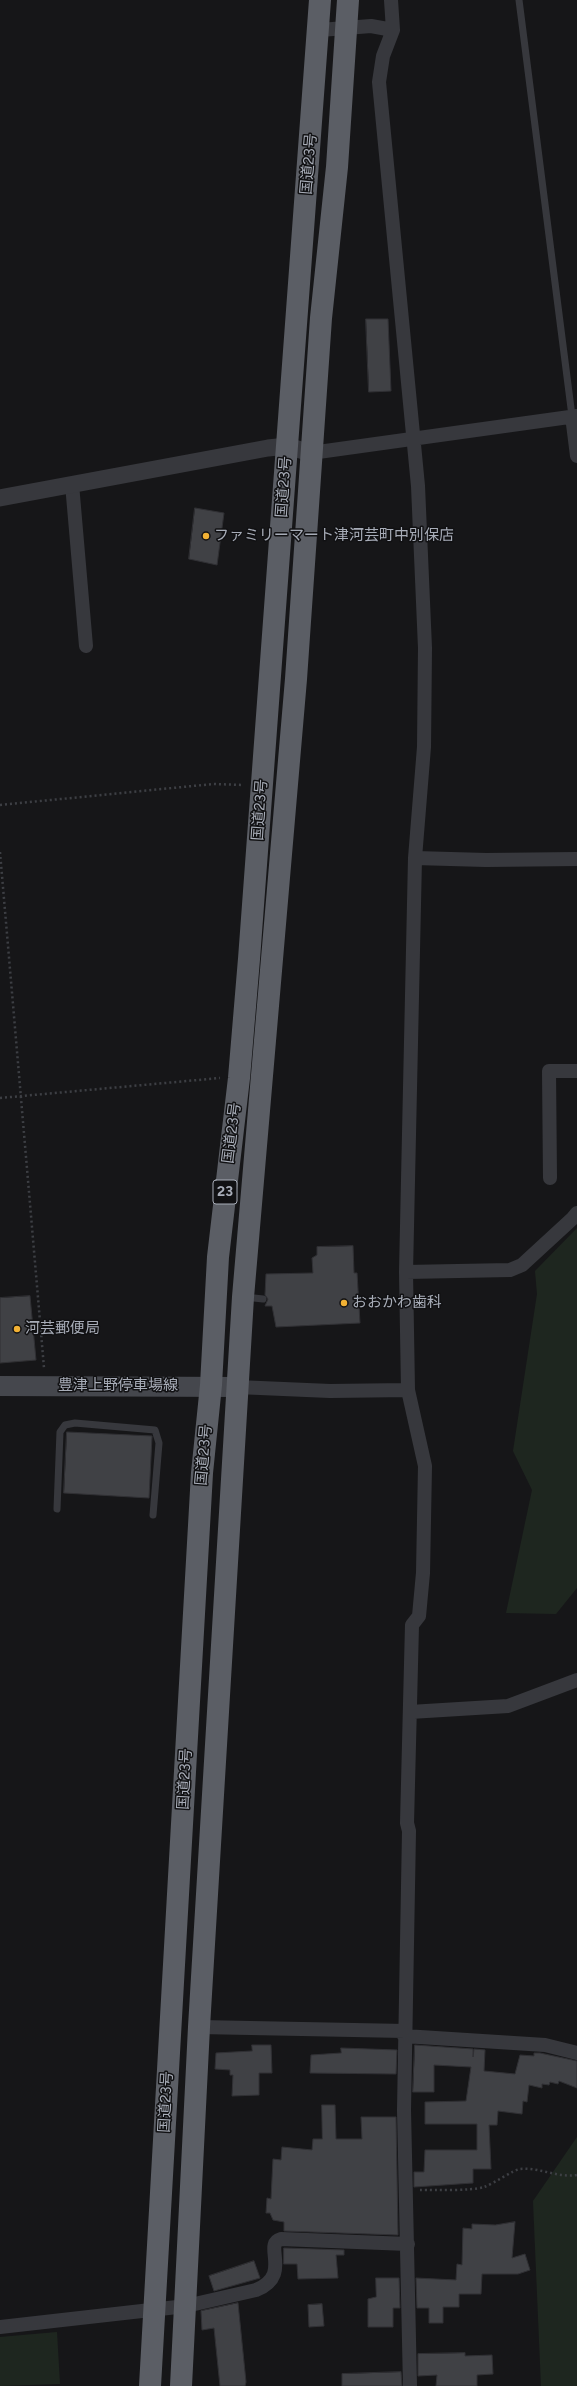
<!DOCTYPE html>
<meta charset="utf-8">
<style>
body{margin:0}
canvas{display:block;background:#161618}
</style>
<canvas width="577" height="2386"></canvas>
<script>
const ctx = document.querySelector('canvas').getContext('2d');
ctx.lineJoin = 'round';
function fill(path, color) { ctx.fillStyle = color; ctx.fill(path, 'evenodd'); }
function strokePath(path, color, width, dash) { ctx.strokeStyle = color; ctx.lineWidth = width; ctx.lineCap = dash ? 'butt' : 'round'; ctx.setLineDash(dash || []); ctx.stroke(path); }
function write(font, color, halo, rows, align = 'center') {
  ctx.font = font + ' Figtree,"Noto Sans JP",sans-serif'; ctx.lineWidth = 3; ctx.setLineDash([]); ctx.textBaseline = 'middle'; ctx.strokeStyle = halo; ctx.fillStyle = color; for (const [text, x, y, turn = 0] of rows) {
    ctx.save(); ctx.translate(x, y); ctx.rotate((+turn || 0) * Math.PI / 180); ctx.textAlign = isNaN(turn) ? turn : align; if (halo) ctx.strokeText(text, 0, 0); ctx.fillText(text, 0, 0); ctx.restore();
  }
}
fill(new Path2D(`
 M577,1228V1588L556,1614L506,1613L532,1490L513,1451L537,1294L535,1271Z
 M577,2137V2386H541L533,2201Z
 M57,2332L60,2384L0,2386V2337Z`), '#1e261f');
const building = new Path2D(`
 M366,319H388L391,391L369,392Z
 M195,508L224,513L217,565L189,559Z
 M353,1246L354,1273H357L360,1323L276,1327L272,1306H265L268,1299L265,1295L266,1274L313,1273L312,1258L317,1255V1247Z
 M30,1296L36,1360L0,1363V1298Z
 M67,1432L152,1436L149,1498L64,1493Z
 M252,2045H271L272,2073H259V2095L232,2096L233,2075H230V2070L215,2069L216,2053L252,2051Z
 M415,2045L473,2049V2057L474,2049L485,2050L484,2071L515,2074L520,2055L534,2056V2053H540L577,2061V2088L559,2081L558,2084L550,2082L549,2085L542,2084V2088L529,2085L527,2102L523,2101L522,2114L498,2111L497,2125H489L491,2169H473V2183L414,2187V2172H424L425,2150H477V2124H425V2102L466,2101L471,2067L434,2065V2092H413Z
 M341,2048L397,2050L396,2074L310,2073L311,2055L341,2053Z
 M322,2105H335L336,2139H362L361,2117H396L398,2235L284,2231V2222L273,2220L270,2213H266L267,2198L271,2199L273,2159L281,2160L282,2147L312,2150L313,2139H322Z
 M515,2222L512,2258L525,2254L530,2270L518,2274H482L481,2294H459V2307H443V2323H429V2308H417L416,2278L456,2280L457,2264L462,2265L463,2228L472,2229V2224L495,2225Z
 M284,2248L344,2250V2255H336L338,2278L298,2279L297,2264H284Z
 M254,2261L260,2278L214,2291L209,2276Z
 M376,2278H399L400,2308H393V2327H368V2299L376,2297Z
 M238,2303L246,2382L245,2386H220L214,2328L202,2330L201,2311Z
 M322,2304L324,2326L309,2327L308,2305Z
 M465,2353V2356L492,2355L493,2374L477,2375V2386H436L437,2375L418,2376V2354Z
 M401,2372L402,2386H342V2374Z`);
fill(building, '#404145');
strokePath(building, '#303034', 1);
strokePath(new Path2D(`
 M0,805L213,784L243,785
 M0,852L44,1368
 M0,1098L220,1078
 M420,2190C436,2190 470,2191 484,2187C495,2183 513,2170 520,2169C539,2167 557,2178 577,2175`), '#3d3f44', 2.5, [2, 3]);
strokePath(new Path2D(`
 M519,0L572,416
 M245,1297L263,1299
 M57,1509L60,1432L65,1425L75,1423L155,1430L159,1443L153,1515`), '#37383d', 7);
strokePath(new Path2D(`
 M320,30L371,26L393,30L391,0
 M393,30L383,56L379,82L418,486L425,648L424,747L415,858L406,1272L408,1390L425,1466L423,1573L419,1616L412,1625L407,1823L409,1831L404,2110L410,2386
 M572,416L577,456
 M311,453L577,416
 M72,484L86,646
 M415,858L486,860L577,859
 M550,1178L549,1071H577
 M406,1272L510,1270L522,1265L572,1219L577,1213
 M237,1387L330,1391L408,1390
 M410,1712L508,1706L577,1680
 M199,2027L405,2031
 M404,2036L545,2045L577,2053
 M0,2327L186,2306L256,2290C293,2275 262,2244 281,2239L408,2244`), '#37383d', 14);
strokePath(new Path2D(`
 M0,498L268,448L287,446L311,453`), '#37383d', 17);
strokePath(new Path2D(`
 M0,1386L237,1387`), '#45474d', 20);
strokePath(new Path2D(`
 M150,2386L202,1473L211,1385L218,1257L239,1078L249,959L320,0
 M181,2386L199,2027L243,1297L296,679L321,318L337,167L348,0`), '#5b5e65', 22);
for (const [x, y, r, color] of [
 [206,536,4,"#f2b134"],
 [344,1303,4,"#f2b134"],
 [17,1329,4,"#f2b134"]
]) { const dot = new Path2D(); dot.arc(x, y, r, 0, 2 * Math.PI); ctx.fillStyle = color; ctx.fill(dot); strokePath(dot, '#111113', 1.5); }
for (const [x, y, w] of [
 [225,1192,24]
]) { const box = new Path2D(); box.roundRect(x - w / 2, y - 12, w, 24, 3); ctx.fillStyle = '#111113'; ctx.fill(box); strokePath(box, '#a8adb8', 1); }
write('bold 14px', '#a8adb8', null, [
 ["23",225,1192]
]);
write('15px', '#a8adb8', '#111113', [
 ["国道23号",309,164,-85],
 ["国道23号",284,487,-86],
 ["国道23号",260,810,-86],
 ["国道23号",232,1133,-83],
 ["豊津上野停車場線",118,1386],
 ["国道23号",204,1455,-85],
 ["国道23号",185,1779,-87],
 ["国道23号",166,2102,-87]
]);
write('15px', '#a8adb8', '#111113', [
 ["ファミリーマート津河芸町中別保店",214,536],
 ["おおかわ歯科",352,1303],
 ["河芸郵便局",25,1329]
], 'left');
</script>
